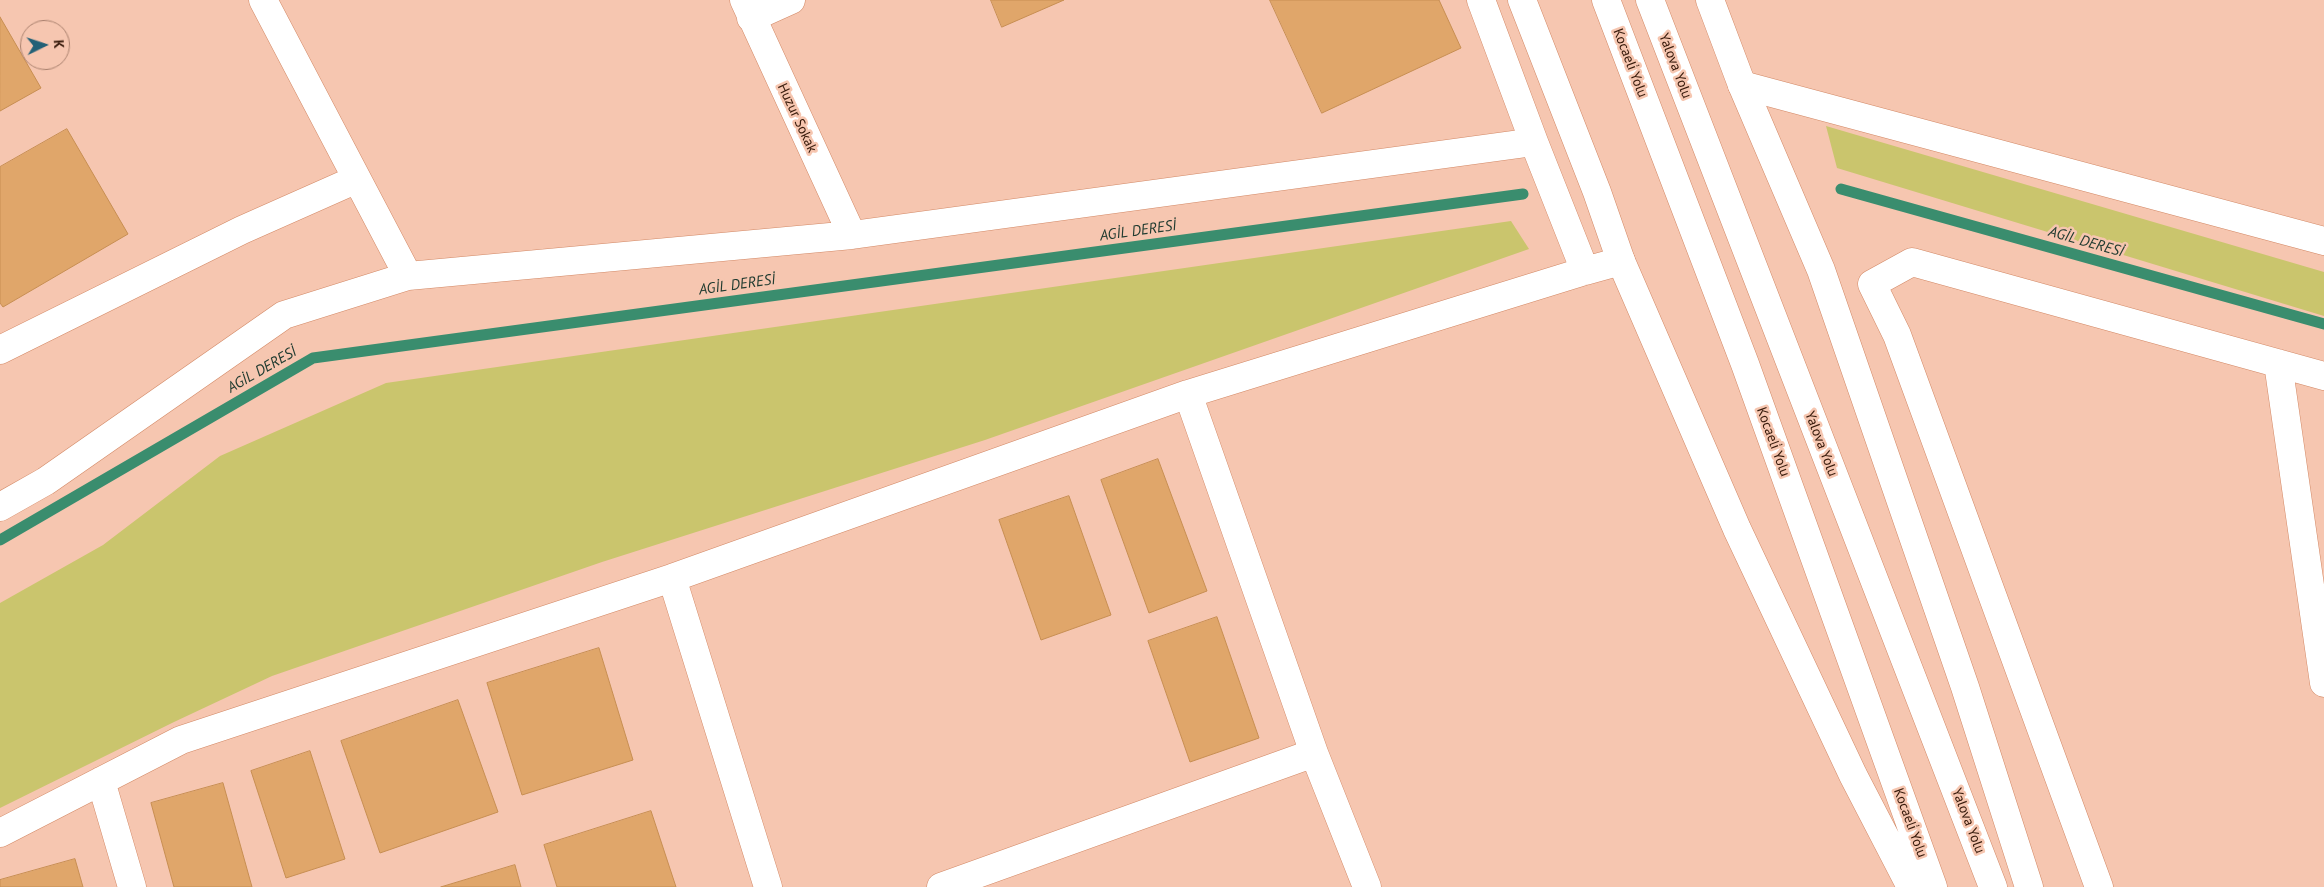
<!DOCTYPE html>
<meta charset="utf-8">
<style>
body{margin:0}
#map{position:relative;width:2324px;height:887px;overflow:hidden;background:#f6c6b0;font-family:"PT Sans",sans-serif}
canvas{display:block}
.north{position:absolute;left:20px;top:20px;width:50px;height:50px;box-sizing:border-box;background:#f6c6b0;border:1px solid #aa816e;border-radius:50%;rotate:86deg;font-size:14px;font-weight:700;line-height:20px;text-align:center;color:#371a0b}
.north::after{content:'';display:block;margin:auto;width:18px;height:22px;background:#236177;clip-path:polygon(50% 0,100% 100%,50% 72%,0 100%)}
</style>
<div id="map">
<canvas width="2324" height="887"></canvas>
<div class="north">K</div>
</div>
<script>
const ctx = document.querySelector('canvas').getContext('2d');
ctx.lineJoin = 'round';
function fill(path, color) { ctx.fillStyle = color; ctx.fill(path, 'evenodd'); }
function strokePath(path, color, width, dash) { ctx.strokeStyle = color; ctx.lineWidth = width; ctx.lineCap = dash ? 'butt' : 'round'; ctx.setLineDash(dash || []); ctx.stroke(path); }
function write(font, color, halo, rows, align = 'center') {
  ctx.font = font + ' "PT Sans",sans-serif'; ctx.lineWidth = 5; ctx.setLineDash([]); ctx.textBaseline = 'middle'; ctx.strokeStyle = halo; ctx.fillStyle = color; for (const [text, x, y, turn = 0] of rows) {
    ctx.save(); ctx.translate(x, y); ctx.rotate((+turn || 0) * Math.PI / 180); ctx.textAlign = isNaN(turn) ? turn : align; if (halo) ctx.strokeText(text, 0, 0); ctx.fillText(text, 0, 0); ctx.restore();
  }
}
fill(new Path2D(`
 M1826,126L2324,272V316L1837,168Z
 M1511,221L1529,249L985,440L602,562L272,676L174,722L0,808V603L103,545L220,456L386,383Z`), '#cac56d');
strokePath(new Path2D(`
 M1841,189L2324,324
 M0,540L313,358L1523,194`), '#3a8d6e', 11);
const building = new Path2D(`
 M991,0H1064L1002,27Z
 M1270,0H1439L1461,48L1322,113Z
 M0,17L41,88L0,111Z
 M67,129L128,234L3,307L0,303V167Z
 M1158,459L1207,591L1149,613L1101,480Z
 M1069,496L1111,615L1041,640L999,520Z
 M1217,617L1259,738L1190,762L1148,641Z
 M599,648L633,760L522,795L487,683Z
 M458,700L498,812L380,853L341,741Z
 M310,751L345,859L286,878L251,771Z
 M223,783L252,887H174L151,803Z
 M651,811L676,887H557L544,845Z
 M75,859L83,887H0V880Z
 M515,865L521,887H441Z`);
fill(building, '#e0a66a');
strokePath(building, '#c78e52', 1);
const street = new Path2D(`
 M263,0L408,276
 M744,0L852,235
 M1481,0L1534,142L1585,271
 M751,18L791,0
 M1742,85L2324,241
 M0,350L242,230L357,179
 M2278,363L2324,683
 M1188,394L1314,753L1367,887
 M0,507L46,481L284,315L408,276L852,235L1534,142
 M672,578L768,887
 M101,781L132,887
 M0,833L181,740L672,578L1188,394L1585,271L1621,261
 M941,887L1314,753
 M2099,887L1897,335L1872,284L1912,262L2324,376`);
const highway = new Path2D(`
 M1522,0L1597,192L1621,261L1737,529L1853,775L1911,887
 M1606,0L1745,364L1933,887
 M1650,0L1993,887
 M1710,0L1742,85L1821,270L1965,687L2029,887`);
strokePath(street, '#d28865', 29);
strokePath(highway, '#d28865', 29);
strokePath(street, '#fff', 28);
strokePath(highway, '#fff', 28);
write('14px', '#371a0b', '#f6c6b0', [
 ["Kocaeli̇ Yolu",1630,63,69],
 ["Yalova Yolu",1675,66,69],
 ["Huzur Sokak",797,118,65],
 ["Kocaeli̇ Yolu",1773,442,70],
 ["Yalova Yolu",1821,444,69],
 ["Yalova Yolu",1968,821,69],
 ["Kocaeli̇ Yolu",1910,823,70]
]);
write('italic 15px', '#223c31', '#f6c6b0', [
 ["AGİL DERESİ",1138,231,-8],
 ["AGİL DERESİ",2086,242,16],
 ["AGİL DERESİ",737,285,-8],
 ["AGİL DERESİ",262,370,-30]
]);
</script>
